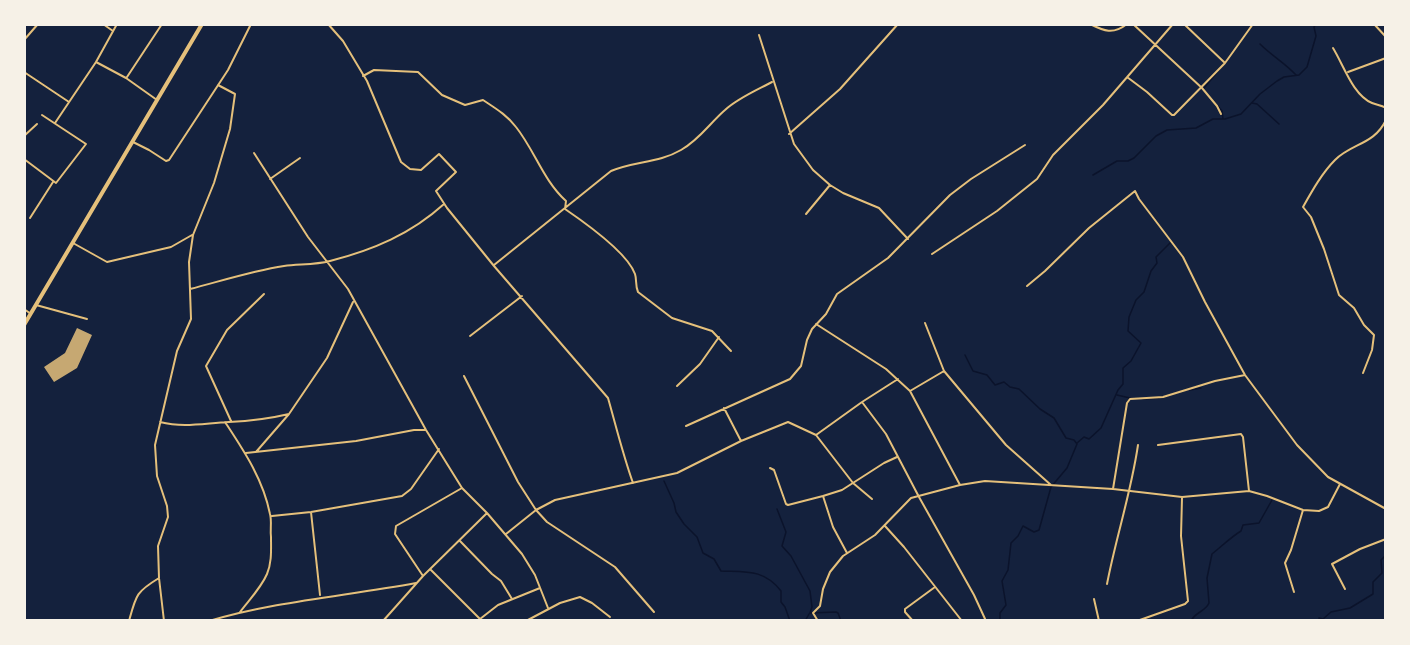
<!DOCTYPE html>
<style>
body{margin:0}
#map{position:relative;width:1410px;height:645px;overflow:hidden;background:#14213d;font-family:Helvetica,sans-serif}
canvas{display:block}
.frame{position:absolute;inset:0;border:26px solid #f6f1e7;pointer-events:none}
</style>
<div id="map">
<canvas width="1410" height="645"></canvas>
<div class="frame"></div>
</div>
<script>
const ctx = document.querySelector('canvas').getContext('2d');
ctx.lineJoin = 'round';
function strokePath(path, color, width, dash) { ctx.strokeStyle = color; ctx.lineWidth = width; ctx.lineCap = dash ? 'butt' : 'round'; ctx.setLineDash(dash || []); ctx.stroke(path); }
function fill(path, color) { ctx.fillStyle = color; ctx.fill(path, 'evenodd'); }
strokePath(new Path2D(`
 M1260,44C1272,56 1285,63 1296,75
 M1204,88L1219,70
 M1215,103L1222,111L1223,119
 M1252,103L1257,104L1279,124
 M1093,175L1117,161H1128L1134,158L1156,136L1167,130L1196,128L1213,119H1225L1241,114L1260,94L1277,81L1284,77L1299,75L1307,67L1316,36L1314,27L1316,24
 M965,355L973,371L987,375L995,385L1004,382L1010,387L1019,389L1040,409L1054,418L1066,438L1074,440L1077,444L1067,468L1051,487L1039,530L1034,532L1023,526L1018,536L1011,543L1008,570L1002,581L1006,605L1000,613V621
 M1190,390L1201,388
 M1117,395L1130,398
 M1143,399L1159,398
 M1077,443L1084,437L1089,439L1101,428L1118,390L1123,384V368L1131,361L1141,343L1128,331L1129,317L1136,300L1144,292L1151,271L1157,263L1156,257L1170,243
 M664,481L674,503L676,512L684,524L697,537L703,553L714,559L721,571C746,572 764,569 781,591V602L785,607L790,621
 M777,509L786,532L782,546L791,556L810,591L812,607L810,613L836,612L838,613L841,621
 M805,621L809,614
 M1191,621C1195,612 1205,612 1209,603L1207,578L1212,554C1222,546 1231,537 1241,531L1243,525L1259,523L1272,500
 M1320,621L1319,618L1323,619L1331,612L1350,608L1373,594V582L1382,573L1381,560L1386,555`), '#0b132b', 1.5);
fill(new Path2D(`
 M77,328L92,335L77,368L54,382L44,367L65,353Z`), '#c6a872');
strokePath(new Path2D(`
 M103,24L113,31
 M328,24L343,41L367,81L401,162L410,169L421,170L439,154L456,172L436,191L447,208L494,266L608,398C616,426 623,455 633,483
 M1090,24C1104,31 1113,35 1127,24
 M1133,24L1202,88L1217,106L1221,114
 M1184,24L1225,63
 M1374,24L1386,37
 M759,35L794,144L813,170L830,185L843,193L879,208L908,239
 M24,40L38,24
 M1333,48C1344,66 1353,95 1372,103C1377,105 1381,105 1386,108
 M96,62L126,78L157,100
 M24,72L69,102
 M1348,72L1386,58
 M363,76L374,70L418,72L442,95L465,105L483,100C495,108 507,115 516,127C535,151 543,180 566,201L565,209C584,222 627,252 635,274C637,280 635,285 638,292L672,318L712,331L731,351
 M127,77L162,24
 M1127,77L1147,92L1172,115H1174L1225,63L1253,24
 M55,123L96,62L117,24
 M789,134L840,89L898,24
 M24,136L37,124
 M133,142L149,150L166,161L169,160L228,70L251,24
 M254,153L308,237L348,289L426,430L462,488L487,513L522,554L535,575L548,608
 M24,159L56,183L86,144L42,115
 M270,179L300,158
 M806,214L830,185
 M30,218L53,182
 M73,243L107,262L171,247L192,235
 M932,254L997,211L1037,179L1053,155L1103,105L1173,24
 M494,265L611,171C634,161 659,163 681,150C699,140 710,123 725,110C738,98 757,90 772,82
 M1027,286L1045,271L1089,228L1135,191L1139,199L1183,257L1205,302L1245,375L1297,445L1328,477L1386,509
 M190,289C221,281 252,271 284,266C299,264 315,265 330,261C373,250 411,234 444,204
 M36,305L87,319
 M24,309L31,314
 M925,323L944,371L1006,445L1051,485
 M816,324L886,369L910,391L960,485
 M470,336L522,296
 M1363,373L1372,350L1374,335L1364,325L1354,308L1339,295L1324,249L1311,217L1303,207C1312,191 1322,173 1335,160C1352,143 1374,145 1386,120
 M464,376L518,482L536,510L547,522L615,567L654,612
 M677,386L700,364L719,337
 M910,391L944,371
 M862,402L886,434L919,497L974,595L986,621
 M724,408L741,441
 M231,421L206,366L227,330L264,294
 M160,422C184,428 205,423 229,422C251,421 268,419 289,414
 M225,422C244,451 263,479 270,514C272,521 270,529 271,537C271,550 272,562 267,574C261,588 249,600 240,612
 M686,426L790,379L801,366L807,340L812,329L826,314L837,294L888,258L950,195L971,179L1025,145
 M816,435L853,483L872,499
 M1158,445L1241,434L1243,437L1249,491
 M256,452L289,414L327,358L353,302
 M246,453L356,441L414,430H426
 M770,468L774,470L786,504L788,505L823,496
 M1113,489L1127,403L1130,399L1163,397L1215,381L1245,375
 M311,512L320,595
 M272,516L311,512L402,496L411,489L439,449
 M885,526L904,547L962,621
 M506,534L536,510L555,500L677,473L741,441L788,422L816,435L862,402L898,379
 M460,541L492,574L501,581L512,599
 M847,553L833,527L823,496L842,490L884,463L897,457
 M431,570L482,621
 M423,576L395,534L396,526L462,488
 M1107,584C1116,537 1131,493 1138,445
 M1345,589L1332,564L1360,549L1386,539
 M1294,592L1285,563L1291,550L1303,510
 M1094,599L1099,621
 M480,619L498,605L540,588
 M129,621C136,595 136,592 159,578
 M164,621L159,578L158,546L168,517L167,506L157,476L155,445L177,351L191,319L189,262L193,235L214,183L230,129L235,94L218,85
 M209,621C277,601 346,596 416,583
 M383,621L423,576L487,513
 M526,621L560,603L580,597L592,603L610,617
 M818,621L813,613L820,606L823,589L830,572L843,556L875,535L911,498L960,485L985,481L1113,489L1182,497L1249,491L1267,496L1303,510L1319,511L1328,507L1340,484
 M913,621L905,612V609L935,587
 M1137,621L1185,604L1188,601L1181,536L1182,498`), '#e5c07b', 2);
strokePath(new Path2D(`
 M24,325L202,24`), '#e5c07b', 4);
</script>
